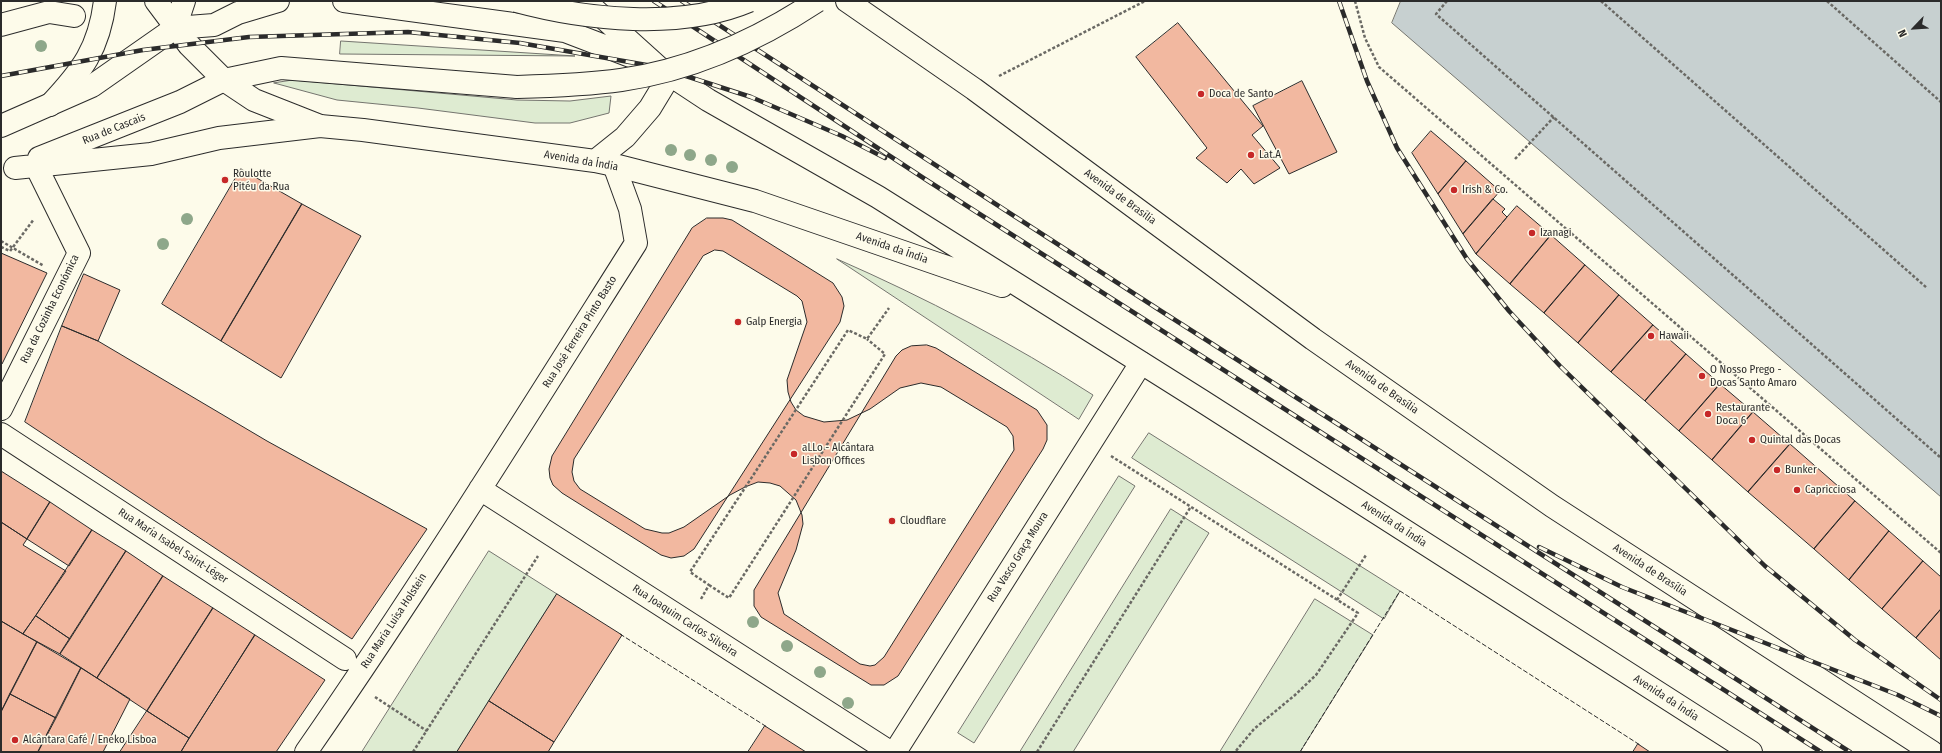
<!DOCTYPE html>
<meta charset="utf-8">
<style>
body{margin:0}
#map{position:relative;width:1942px;height:753px;overflow:hidden;background:#fdfbea;font-family:"Fira Sans Condensed",sans-serif}
canvas{display:block}
.frame{position:absolute;inset:0;border:2px solid #2b2b2b;pointer-events:none}
.north{position:absolute;left:1894px;top:8px;width:40px;height:40px;-webkit-text-stroke:3px #fdfbea;paint-order:stroke;rotate:245deg;font-size:11px;font-weight:700;line-height:16px;text-align:center;color:#2b2b2b}
.north::after{content:'';display:block;margin:auto;width:14px;height:18px;background:#2b2b2b;clip-path:polygon(50% 0,100% 100%,50% 72%,0 100%)}
</style>
<div id="map">
<canvas width="1942" height="753"></canvas>
<div class="frame"></div>
<div class="north">N</div>
</div>
<script>
const ctx = document.querySelector('canvas').getContext('2d');
ctx.lineJoin = 'round';
function fill(path, color) { ctx.fillStyle = color; ctx.fill(path, 'evenodd'); }
function strokePath(path, color, width, dash) { ctx.strokeStyle = color; ctx.lineWidth = width; ctx.lineCap = dash ? 'butt' : 'round'; ctx.setLineDash(dash || []); ctx.stroke(path); }
function write(font, color, halo, rows, align = 'center') {
  ctx.font = font + ' "Fira Sans Condensed",sans-serif'; ctx.lineWidth = 3; ctx.setLineDash([]); ctx.textBaseline = 'middle'; ctx.strokeStyle = halo; ctx.fillStyle = color; for (const [text, x, y, turn = 0] of rows) {
    ctx.save(); ctx.translate(x, y); ctx.rotate((+turn || 0) * Math.PI / 180); ctx.textAlign = isNaN(turn) ? turn : align; if (halo) ctx.strokeText(text, 0, 0); ctx.fillText(text, 0, 0); ctx.restore();
  }
}
const green = new Path2D(`
 M341,41L575,56L340,54Z
 M293,80L517,100L570,101L611,96L609,113L570,123H535L418,108L337,100L274,83Z
 M837,259C926,298 1012,343 1093,395L1079,419Z
 M1149,433L1400,591L1384,619L1132,458Z
 M1119,476L1135,486L974,743L958,733Z
 M1171,509L1209,533L1073,752H1020Z
 M489,551L557,594L457,752H362Z
 M1315,599L1373,635L1300,752H1220Z`);
fill(green, '#deebd1');
strokePath(green, '#74746e', 1);
const water = new Path2D(`
 M1401,1H1941V497L1392,23Z`);
fill(water, '#c7d0d0');
strokePath(water, '#74746e', 1);
const building = new Path2D(`
 M1178,23L1263,126L1252,135L1280,168L1254,184L1241,169L1227,183L1196,158L1207,148L1136,57Z
 M1302,81L1337,152L1289,174L1253,106Z
 M1431,131L1466,161L1438,194L1412,153Z
 M1466,161L1500,191L1463,234L1438,194Z
 M241,169L302,204L221,341L162,304Z
 M1493,199L1505,209L1502,212L1507,217L1476,254L1463,234Z
 M302,204L361,236L281,378L221,341Z
 M1517,206L1551,235L1510,284L1476,254Z
 M707,218H723L732,220L833,283L842,297L844,306L840,322L694,549L684,556L671,558L661,555L562,493L553,485L550,478L549,469L552,456L692,228Z
 M1551,235L1585,265L1544,313L1510,284Z
 M715,250L723,251L797,296L802,301L807,322L787,380L788,392L791,402L796,410L804,416L824,422L847,420L870,409L900,388L921,383L941,387L1007,427L1013,436L1014,450L884,657L875,665L870,666L860,664L784,614L778,593L796,550L803,524L802,515L796,500L780,486L770,483L758,482L745,487L730,495L684,527L669,533H662L645,529L580,489L574,481L572,472L574,459L703,256Z
 M1,253L47,273L2,364H1Z
 M1585,265L1619,295L1578,343L1544,313Z
 M84,274L120,290L98,341L62,326Z
 M1619,295L1653,325L1611,372L1578,343Z
 M1653,325L1686,354L1645,401L1611,372Z
 M62,326L98,341L267,441L427,529L352,639L25,422Z
 M927,345L936,348L1037,410L1047,425V440L1043,449L898,676L884,685H871L761,617L754,606V590L896,356L902,350L911,346Z
 M1686,354L1720,384L1679,431L1645,401Z
 M1720,384L1753,412L1712,460L1679,431Z
 M1753,412L1790,444L1748,492L1712,460Z
 M1790,444L1855,501L1814,549L1748,492Z
 M1,471L50,502L27,539L1,522Z
 M1855,501L1889,531L1849,580L1814,549Z
 M50,502L92,530L69,566L27,539Z
 M1,522L27,539L23,545L66,571L23,634L1,621Z
 M92,530L126,551L70,639L36,616Z
 M1889,531L1923,561L1882,609L1849,580Z
 M126,551L163,576L97,678L60,654Z
 M1923,561L1941,577V609L1916,638L1882,609Z
 M163,576L213,608L147,711L97,678Z
 M557,594L622,635L554,742L489,701Z
 M213,608L255,635L189,738L147,711Z
 M1941,609V660L1916,638Z
 M36,616L70,639L60,654L23,634Z
 M1,621L37,642L1,712Z
 M255,635L325,680L276,752H181Z
 M37,642L81,668L56,718L10,694Z
 M81,668L130,699L103,752H38Z
 M10,694L56,718L38,752H1V712Z
 M489,701L554,742L548,752H457Z
 M147,711L189,738L181,752H120Z
 M765,726L806,752H748Z
 M1638,744L1650,752H1633Z`);
fill(building, '#f2b8a0');
strokePath(building, '#2b2b2b', 1);
const minor = new Path2D(`
 M1,25L49,12L74,16
 M1,409L79,253L36,166
 M1,434L345,659
 M480,489L890,752
 M306,752C421,586 528,414 636,243L630,209L614,165
 M895,752L1141,363`);
const major = new Path2D(`
 M156,1L189,45L224,80L254,100L320,126L363,130L595,161L614,165L755,201L1002,286
 M344,1L565,31L646,62
 M585,1L658,67L708,100L878,197L1202,401L1751,752
 M847,1L974,89L1313,339L1552,506L1932,752
 M175,28L214,25L238,13L278,1
 M175,28L184,1
 M224,80L281,68L517,87
 M50,105C82,71 99,49 105,1
 M595,161L625,137L650,108L670,75`);
const highway = new Path2D(`
 M1,126L92,86L175,28
 M39,158L180,102L224,80
 M15,168L151,154L219,138L320,126`);
strokePath(minor, '#2b2b2b', 24);
strokePath(major, '#2b2b2b', 24);
strokePath(highway, '#2b2b2b', 24);
strokePath(new Path2D(`
 M1355,1L1365,38L1379,67L1941,553
 M1447,1L1436,14L1941,458
 M1601,1L1927,288
 M1827,1L1941,102
 M999,76L1145,1
 M1515,159L1554,117
 M1,241L44,266
 M1,247L10,251L34,219
 M1111,456L1358,613L1316,675L1295,695L1254,729L1235,752
 M709,585L729,598L885,354L867,339
 M701,599L709,585L690,572L848,330L867,339L889,308
 M1337,600L1366,555
 M375,697L427,731
 M413,752L538,556
 M1037,752L1190,508`), '#6a6964', 2.5, [3, 2]);
strokePath(minor, '#fdfbea', 22);
strokePath(major, '#fdfbea', 22);
strokePath(highway, '#fdfbea', 22);
const rail = new Path2D(`
 M654,1L928,181L1821,752
 M682,1L1161,311L1850,752
 M1339,1L1367,81L1397,148L1467,259L1509,311L1560,366L1765,566L1855,640L1941,700
 M1,76L143,50L249,37L408,32L520,43L658,67L751,97L842,136L885,158
 M1539,547L1622,587L1898,695L1941,716`);
strokePath(rail, '#2b2b2b', 4.5);
strokePath(rail, '#fdfbea', 3, [9]);
const majorBridge = new Path2D(`
 M516,1C586,20 681,30 749,1
 M517,87C552,86 586,85 621,80C691,70 758,40 817,1`);
strokePath(majorBridge, '#2b2b2b', 24, []);
strokePath(majorBridge, '#fdfbea', 22);
strokePath(new Path2D(`
 M620,634L767,727
 M1300,752L1400,591L1640,745`), '#2b2b2b', 1, [5, 2]);
ctx.fillStyle = '#8ea78a';
for (const [x, y] of [
 [41,46],
 [671,150],
 [690,155],
 [711,160],
 [732,167],
 [187,219],
 [163,244],
 [753,622],
 [787,646],
 [820,672],
 [848,703]
]) { ctx.beginPath(); ctx.arc(x, y, 6, 0, 2 * Math.PI); ctx.fill(); }
for (const [x, y, r, color] of [
 [1201,94,4,"#c62828"],
 [1251,155,4,"#c62828"],
 [225,180,4,"#c62828"],
 [1454,190,4,"#c62828"],
 [1532,233,4,"#c62828"],
 [738,322,4,"#c62828"],
 [1651,336,4,"#c62828"],
 [1702,376,4,"#c62828"],
 [1708,414,4,"#c62828"],
 [1752,440,4,"#c62828"],
 [794,454,4,"#c62828"],
 [1777,470,4,"#c62828"],
 [1797,490,4,"#c62828"],
 [892,521,4,"#c62828"],
 [15,740,4,"#c62828"]
]) { const dot = new Path2D(); dot.arc(x, y, r, 0, 2 * Math.PI); ctx.fillStyle = color; ctx.fill(dot); strokePath(dot, '#fdfbea', 1.5); }
write('11px', '#2b2b2b', '#fdfbea', [
 ["Doca de Santo",1209,94],
 ["Lat.A",1259,155],
 ["Roulotte",233,174],
 ["Pitéu da Rua",233,187],
 ["Irish & Co.",1462,190],
 ["Izanagi",1540,233],
 ["Galp Energia",746,322],
 ["Hawaii",1659,336],
 ["O Nosso Prego -",1710,370],
 ["Docas Santo Amaro",1710,383],
 ["Restaurante",1716,408],
 ["Doca 6",1716,421],
 ["Quintal das Docas",1760,440],
 ["aLLo - Alcântara",802,448],
 ["Lisbon Offices",802,461],
 ["Bunker",1785,470],
 ["Capricciosa",1805,490],
 ["Cloudflare",900,521],
 ["Alcântara Café / Eneko Lisboa",23,740]
], 'left');
write('11px', '#2b2b2b', '#fdfbea', [
 ["Rua de Cascais",114,129,-22],
 ["Avenida da Índia",581,161,10],
 ["Avenida de Brasília",1120,197,36],
 ["Avenida da Índia",892,248,19],
 ["Rua da Cozinha Económica",50,309,-64],
 ["Rua José Ferreira Pinto Basto",580,332,-58],
 ["Avenida de Brasília",1382,387,35],
 ["Avenida da Índia",1394,524,33],
 ["Rua Maria Isabel Saint-Léger",173,546,33],
 ["Rua Vasco Graça Moura",1018,557,-58],
 ["Avenida de Brasília",1650,570,33],
 ["Rua Maria Luísa Holstein",394,621,-57],
 ["Rua Joaquim Carlos Silveira",685,621,33],
 ["Avenida da Índia",1666,698,33]
]);
</script>
